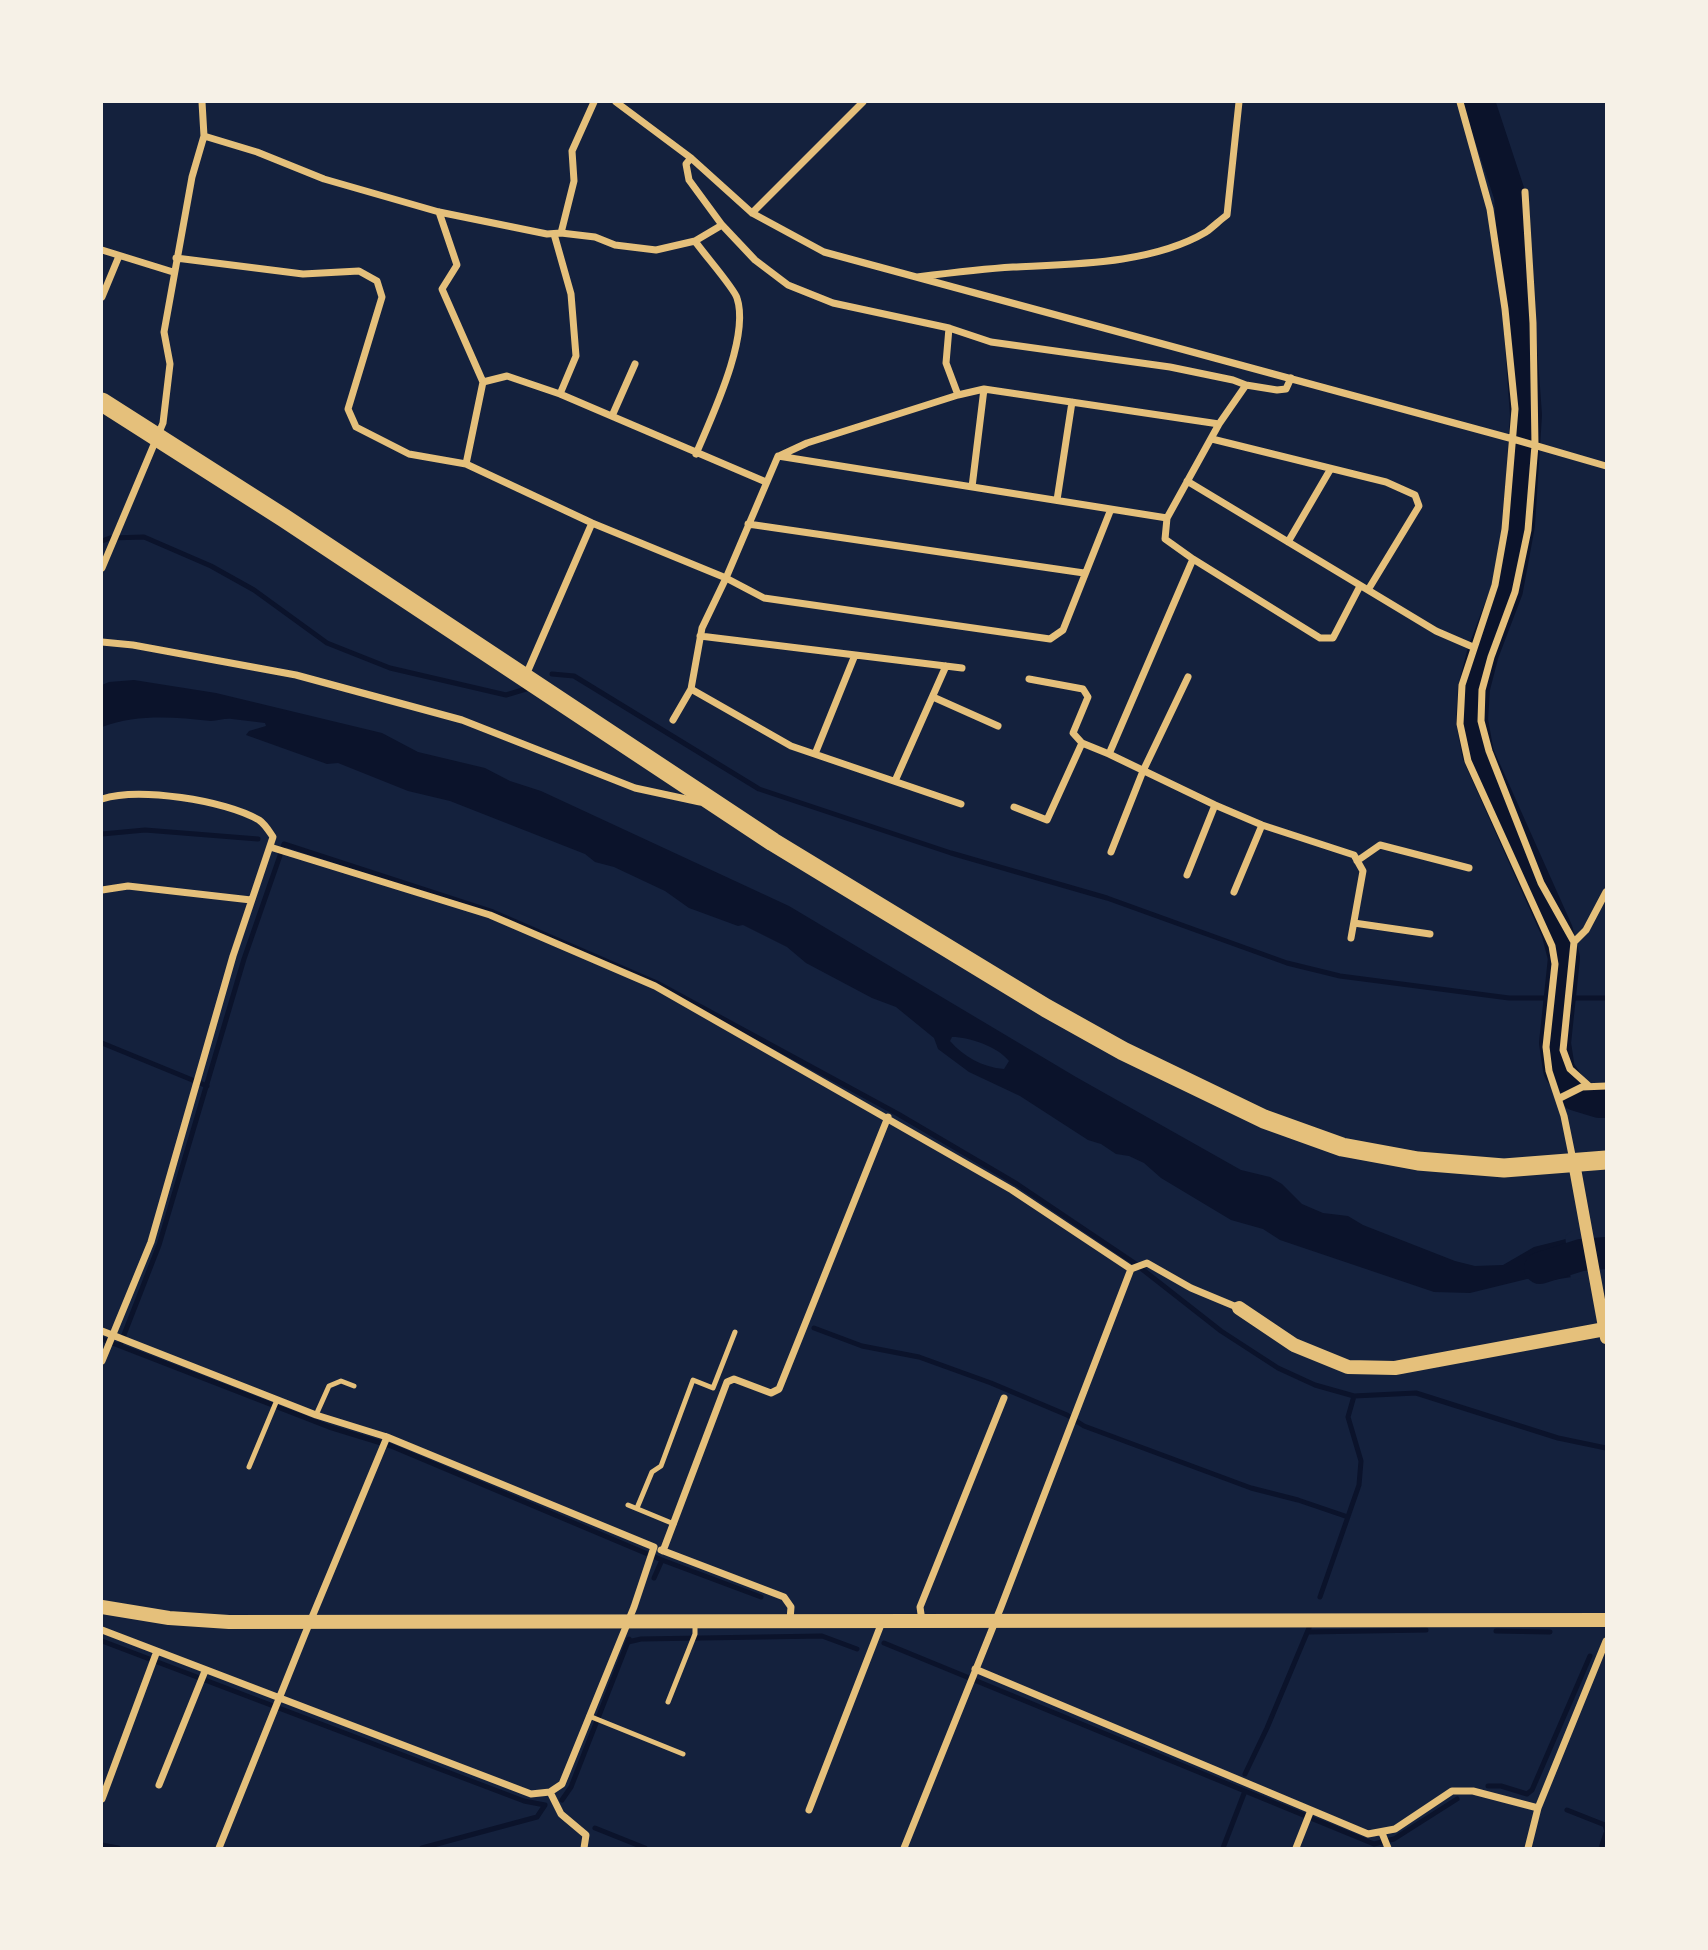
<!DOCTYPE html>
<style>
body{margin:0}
#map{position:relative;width:1708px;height:1950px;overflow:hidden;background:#14213d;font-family:"Libre Baskerville",serif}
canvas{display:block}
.frame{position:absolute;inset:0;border:103px solid #f6f1e7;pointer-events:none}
</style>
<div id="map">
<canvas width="1708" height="1950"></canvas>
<div class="frame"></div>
</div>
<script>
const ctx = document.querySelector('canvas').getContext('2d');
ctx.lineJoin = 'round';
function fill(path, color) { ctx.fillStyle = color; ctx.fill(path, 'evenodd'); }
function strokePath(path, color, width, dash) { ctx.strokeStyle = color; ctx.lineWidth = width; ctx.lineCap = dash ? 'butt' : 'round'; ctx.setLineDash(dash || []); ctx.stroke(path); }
fill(new Path2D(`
 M134,680L216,693L382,733L418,752L485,768L510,781L541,791L789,906L1076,1077L1241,1170L1270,1177L1282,1184L1302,1204L1323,1213L1348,1216L1363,1225L1455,1261L1475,1266L1503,1265L1534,1247L1570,1238L1584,1275L1553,1280L1527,1279L1470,1293L1434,1292L1280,1240L1263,1229L1231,1220L1161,1178L1144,1163L1129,1156L1116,1154L1101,1144L1088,1140L1020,1096L969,1072L938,1049L934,1038L896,1007L872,998L806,963L787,947L743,925L738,926L689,908L665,891L614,867L595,862L585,854L450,801L408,791L338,763L327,764L246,735L249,731L266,726L265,723C254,722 243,720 232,719C225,718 218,721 211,721C174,717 137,714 102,727V685L109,682ZM952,1037C970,1037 998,1047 1009,1061L1004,1069C982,1067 964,1057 950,1041Z`), '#0b132b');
fill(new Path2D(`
 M1577,1227L1580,1230L1588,1275L1585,1278L1571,1280L1565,1236Z`), '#14213d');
strokePath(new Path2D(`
 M102,541L110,538L144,537L211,566L254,590L327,643L390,668L506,695L526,689
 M552,674L574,676L759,789L951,853L1107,898L1287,963L1340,976L1509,998H1606
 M102,834L145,830L258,839
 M102,1043L207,1086
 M814,1328L862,1346L919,1357L991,1383L1067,1415L1084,1426L1251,1488L1298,1500L1348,1517
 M102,1339L329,1427L391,1446L662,1560
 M120,1345L159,1245L244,959L284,844L493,912L657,983L898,1114L1017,1184L1133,1262L1221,1331L1278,1368L1315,1385L1354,1396L1416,1393L1558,1438L1606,1448
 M654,1578L662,1560L761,1597
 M1320,1597L1359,1485L1361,1461L1348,1417L1354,1396
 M1496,1631L1550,1632
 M1308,1632L1426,1630
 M102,1641L524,1801L545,1805L537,1817L422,1848
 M628,1642L641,1639L822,1636L857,1649
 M884,1643L1374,1844L1394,1839L1457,1799
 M1245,1774L1267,1728L1309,1628
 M1488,1786H1501L1527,1794L1532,1790L1590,1656
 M562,1800L571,1787L629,1639
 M1567,1810L1605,1825L1606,1829
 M595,1828L645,1848
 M102,1845L118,1848
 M1223,1848L1245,1791
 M1601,1848L1606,1833`), '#0b132b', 5);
strokePath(new Path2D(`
 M1479,102L1510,196L1526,415L1519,525L1507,590L1483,653L1474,688L1472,720L1478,754L1557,931L1564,958L1555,1043L1559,1070L1576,1095L1599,1102H1606
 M1540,1268L1581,1255L1606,1253`), '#0b132b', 32);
strokePath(new Path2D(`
 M316,1415L329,1386L341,1381L354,1386
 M249,1467L277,1400
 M628,1505L674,1524
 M637,1508L652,1472L661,1466L693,1380L713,1388L735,1332
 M668,1702L695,1634V1623
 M589,1716L683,1754`), '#e5c07b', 5);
strokePath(new Path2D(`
 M616,102L691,158L752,213L824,252L1513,439L1606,466
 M1460,102L1490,209L1505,309L1515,409L1505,529L1495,585L1462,685L1460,724L1468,761L1552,946L1555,964L1546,1047L1549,1071L1564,1116L1573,1160
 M204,136L257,152L324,179L439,212L547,234L561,233L574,181L572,151L594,102
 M691,158L686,164L689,180L722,225L755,260L788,285L833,303L949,328L991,342L1170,367L1233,380L1246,385
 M1525,192L1533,323L1535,445L1528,530L1515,592L1491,657L1482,690L1481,721L1489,751L1541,883L1574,942L1563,1050L1570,1069L1589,1086
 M439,212L457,265L442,289L483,382
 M752,213L863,102
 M561,233L595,237L615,245L656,250L695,241L722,225
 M554,234L571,294L576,356L560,394
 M695,241C703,253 734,288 737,298C750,337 712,416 696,454
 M102,250L173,272
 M176,258L303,274L359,271L377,281L382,297L348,409L356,427L409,454L466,464L592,523L726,578L778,456L1167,518L1219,424L1246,385L1277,390L1286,389L1291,378
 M917,277C949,273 981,269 1013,267C1074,264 1152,264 1206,232C1213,227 1220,220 1227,215L1239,102
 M102,297L119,256
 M949,328L946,363L958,395
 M612,416L635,364
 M1212,439L1386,482L1415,495L1419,506L1368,590
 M779,456L807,443L958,395L984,389L1219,424
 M466,464L483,382L507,376L560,394L766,482
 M1187,481L1436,631L1473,647
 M972,487L984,389
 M1057,500L1072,402
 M1167,518L1165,539L1193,559L1109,754L1215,805L1262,825L1354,855L1363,871L1351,938
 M748,524L1084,573
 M1288,542L1330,470
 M1193,559L1320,638H1333L1360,586
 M102,568L163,423L170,364L164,332L192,177L204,136L202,102
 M700,636L962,668
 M102,642L133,645L296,675L462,720L635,788L700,802
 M526,675L592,523
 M1029,679L1083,689L1088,697L1073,733L1082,743
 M691,689L791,746L961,804
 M933,697L998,726
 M673,720L691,689L702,628L726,578L764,598L1050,639L1063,630L1111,509
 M815,754L855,655
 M895,781L946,666
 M102,799C138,787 225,800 259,820C265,824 269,831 273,837L233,956L151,1242L102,1361
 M1014,807L1047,820L1082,743L1109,754
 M270,847L490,915L655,986L1012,1190L1131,1269
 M1111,852L1143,771L1188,677
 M1357,861L1380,845L1469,868
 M1187,875L1215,805
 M102,890L128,886L251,900
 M1234,892L1262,825
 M1354,923L1430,934
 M1574,942L1586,930L1606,892
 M1560,1098L1582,1087L1606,1086
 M102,1331L316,1415L387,1437L654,1547L634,1607L562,1784L550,1792L531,1794L102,1630
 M661,1550L784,1597L791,1607L790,1620
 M663,1551L727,1382L734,1379L771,1393L779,1389L888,1117
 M922,1621L920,1607L1004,1398
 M975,1669L1368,1834L1395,1829L1452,1791H1473L1538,1808
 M159,1785L205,1671
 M550,1792L561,1814L586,1835L584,1848
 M102,1799L157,1651
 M809,1810L882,1622
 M1382,1833L1388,1848
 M219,1848L305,1634L387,1437
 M904,1848L1001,1607L1131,1269L1147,1263L1191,1288L1239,1308
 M1296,1848L1311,1810
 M1528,1848L1538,1808L1606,1641`), '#e5c07b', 7);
strokePath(new Path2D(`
 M1574,1163L1606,1338`), '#e5c07b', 12);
strokePath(new Path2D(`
 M1239,1308L1294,1345L1348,1367L1395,1368L1605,1329
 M102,1607L169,1618L229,1622L1606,1620`), '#e5c07b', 14);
strokePath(new Path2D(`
 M102,402L284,518L773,842L1046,1008L1123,1051L1264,1119L1342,1147L1418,1161L1504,1168L1606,1160`), '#e5c07b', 19);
</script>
